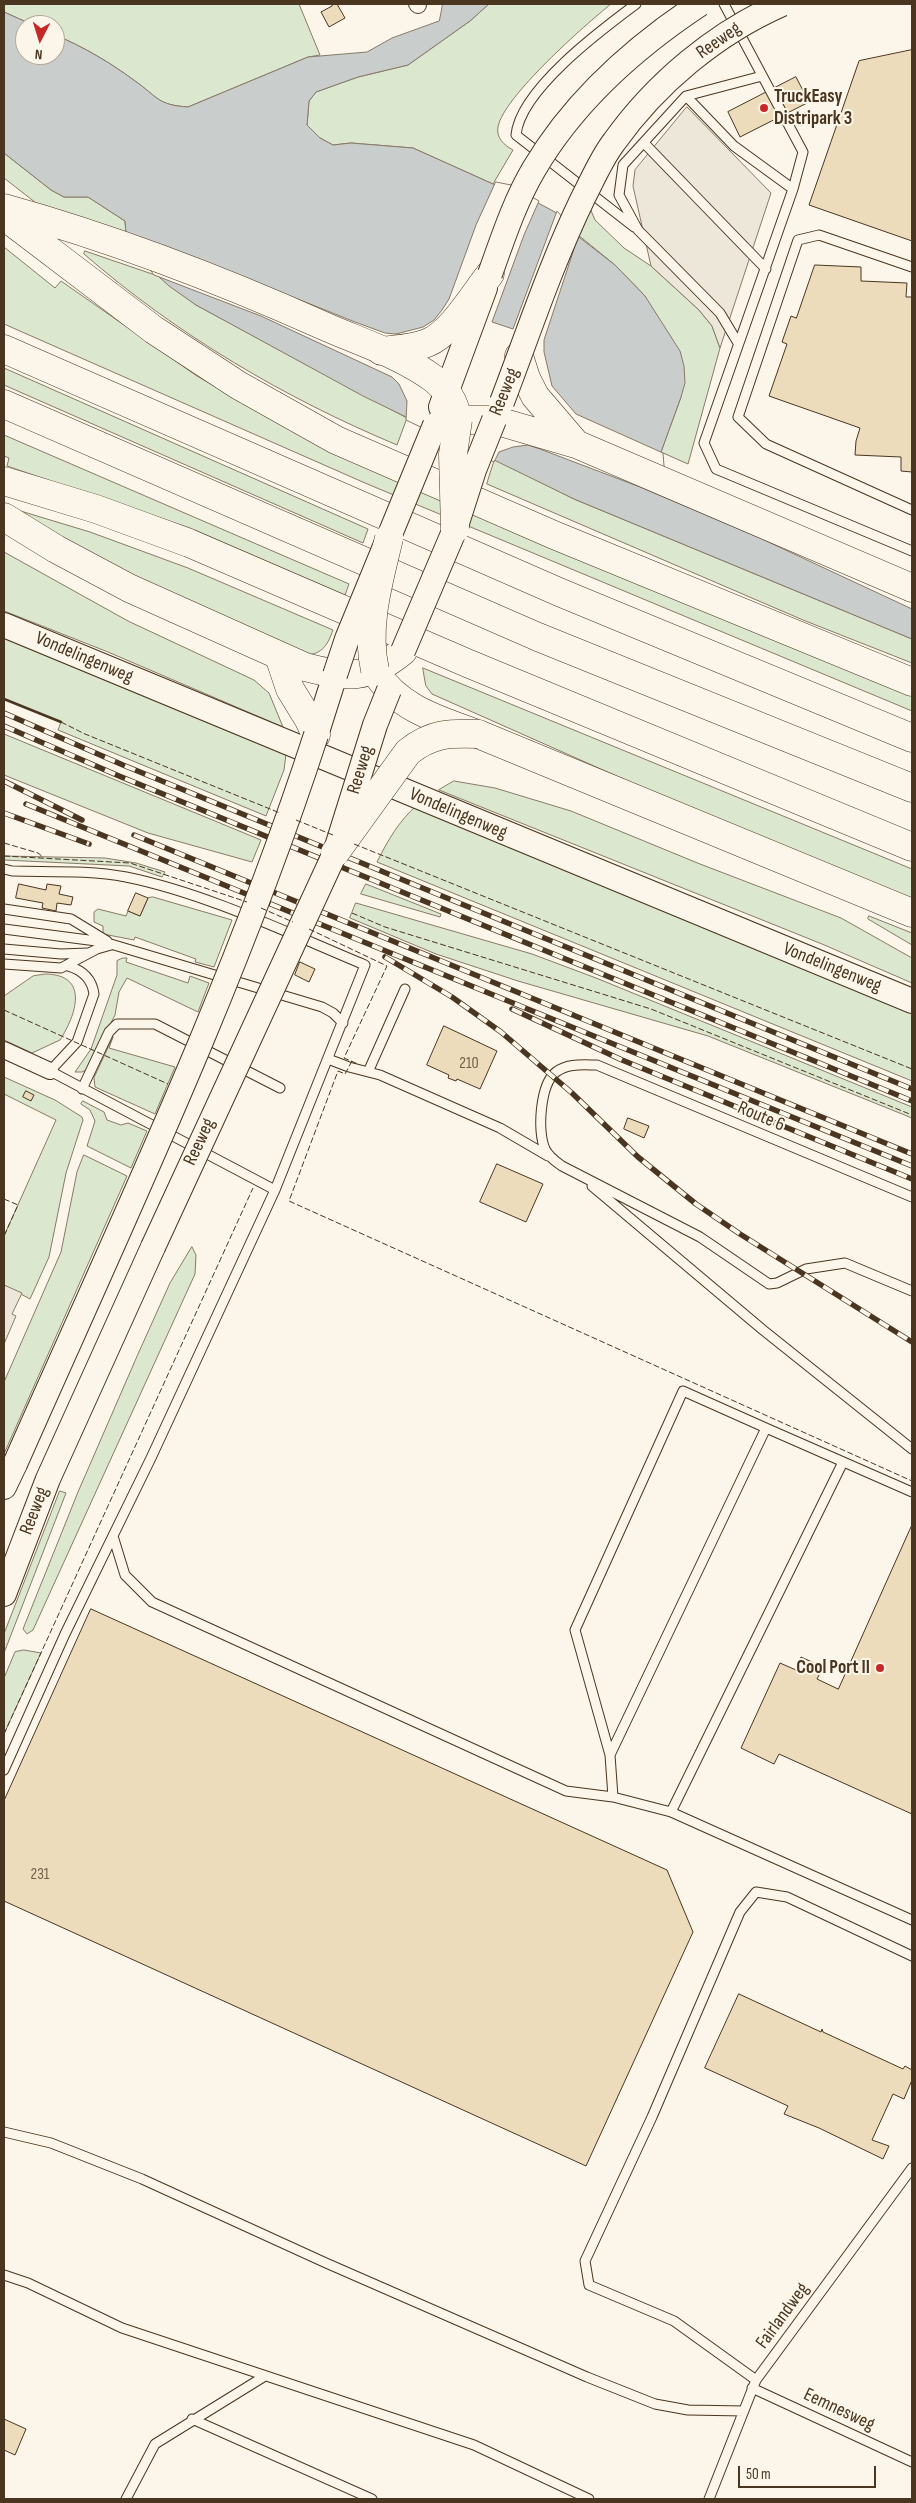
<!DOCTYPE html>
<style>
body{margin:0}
#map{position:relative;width:916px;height:2503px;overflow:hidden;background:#fbf6e9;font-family:"Sofia Sans Condensed",sans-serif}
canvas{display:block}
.frame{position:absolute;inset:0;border:5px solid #4a3520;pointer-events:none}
.north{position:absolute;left:15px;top:15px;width:50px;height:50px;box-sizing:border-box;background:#fbf6e9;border:1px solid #b4a999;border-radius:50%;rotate:185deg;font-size:14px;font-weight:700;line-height:20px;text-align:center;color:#4a3520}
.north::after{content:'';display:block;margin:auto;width:18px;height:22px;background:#c62828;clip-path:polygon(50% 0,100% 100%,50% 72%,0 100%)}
.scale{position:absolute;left:738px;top:2466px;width:138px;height:22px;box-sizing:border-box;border:2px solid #4a3520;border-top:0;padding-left:6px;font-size:15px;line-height:18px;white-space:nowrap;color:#4a3520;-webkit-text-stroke:4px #fbf6e9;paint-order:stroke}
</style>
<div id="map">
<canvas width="916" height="2503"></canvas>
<div class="frame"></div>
<div class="north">N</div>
<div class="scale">50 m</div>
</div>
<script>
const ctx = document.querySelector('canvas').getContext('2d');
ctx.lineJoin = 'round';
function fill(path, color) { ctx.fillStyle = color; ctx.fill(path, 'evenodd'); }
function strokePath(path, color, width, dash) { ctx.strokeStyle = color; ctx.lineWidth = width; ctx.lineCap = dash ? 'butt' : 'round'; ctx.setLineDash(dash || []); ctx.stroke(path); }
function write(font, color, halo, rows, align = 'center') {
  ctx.font = font + ' "Sofia Sans Condensed",sans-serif'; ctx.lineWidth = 4; ctx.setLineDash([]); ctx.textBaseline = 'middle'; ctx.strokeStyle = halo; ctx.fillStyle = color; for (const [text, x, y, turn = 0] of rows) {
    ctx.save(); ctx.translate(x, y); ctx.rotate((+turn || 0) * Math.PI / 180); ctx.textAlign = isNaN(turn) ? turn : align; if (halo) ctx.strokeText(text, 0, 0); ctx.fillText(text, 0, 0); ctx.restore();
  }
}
const green = new Path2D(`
 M4,4H299L320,55L308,57L188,107C157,105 158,97 135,81C111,63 82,46 55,35V25H33L4,12Z
 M489,4H611C586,24 503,97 498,127C496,138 504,145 513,150L493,184L413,148L351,143L333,145L320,138L307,125L309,101L316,92L358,77L408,65L470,21Z
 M4,153L51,190L64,197H88L125,221L126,232L36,203L4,178Z
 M589,206L595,220L624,248L651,266L699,310L712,326L720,348L688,464L661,452L681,397L645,296L615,265L577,234Z
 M4,247L55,288L61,281L197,376L249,406L912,693V711L365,483L4,324Z
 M85,251L158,276L196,305L407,418L397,445C285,398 177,335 84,254Z
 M4,368L368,529L363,543L4,385Z
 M4,435L349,584L345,595L190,528L7,466L9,458L4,456Z
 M495,459L574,499L912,639V663L803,620L487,484Z
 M4,506L90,532L188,568L333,630C328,644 323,654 306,655L164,595Z
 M4,552L128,621L254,680L269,693L283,727L108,652L4,611Z
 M4,635L286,754L284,770L266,816L58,730L61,722L4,699Z
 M423,668L912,869V900L693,810L432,694L426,686Z
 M4,734L261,840L252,862L148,833L4,775Z
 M454,781L495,788L571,811L700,864L841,918L912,958V983L822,944L439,790Z
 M417,805L912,1011V1081L377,862C388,840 399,821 417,805Z
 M4,856L105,858L136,863L165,872L162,877L129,866L4,860Z
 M366,884L441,914L440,917L361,894Z
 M153,897L232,920L214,967L195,962L196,959L135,937L134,940L103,934V926L94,922V912L98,909L126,916L128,911L140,916L148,898Z
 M356,903L532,954L596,978L912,1107V1118L708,1036L518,981L436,954L350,918Z
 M869,916L912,933V945L868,919Z
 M123,958H127L126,962L188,983L190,976L209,983L198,1012L127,978L119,992L115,1015L88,1069L82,1072H75L91,1049L117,975V961Z
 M46,974C90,975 76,1015 60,1040L32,1053L4,1040V996L33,976Z
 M113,1037L109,1048L175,1067L155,1114L95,1087L94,1078Z
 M4,1077L55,1100L82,1117L83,1120L66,1173L49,1257L30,1299L4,1285V1236L56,1120L4,1094Z
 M83,1101L104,1112L107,1120L121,1125L128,1123L147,1131L131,1168L87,1146L95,1121L90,1110L81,1104Z
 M84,1155L127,1176L4,1454V1382L61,1252L77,1172Z
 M192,1247L196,1255L195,1274L33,1630L27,1634L23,1629L78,1492L138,1354L170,1283Z
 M60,1491L66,1493L4,1653V1634Z
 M24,1650L41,1653L4,1734V1678L15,1652Z`);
fill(green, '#dce7d0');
strokePath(green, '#887966', 1);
const parking = new Path2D(`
 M687,107L771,193L720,348L712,326L699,310L651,266L633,186L635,170Z
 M4,1285L22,1293L12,1314L16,1316L4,1344Z`);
fill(parking, '#ede7d9');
strokePath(parking, '#887966', 1);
const water = new Path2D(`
 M443,4H489L470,21L408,65L358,77L316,92L309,101L307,125L320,138L333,145L351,143L413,148L493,184L510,188L555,212L566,227L615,265L645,296L680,351L684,366L685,383L681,397L661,452L660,462L664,493L912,600V639L574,499L363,396L196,305L169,286L158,276L126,232L125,221L88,197H64L51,190L4,153V12L33,25H25V55H55V35C82,46 111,63 135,81C158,97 157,105 188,107L308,57L367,52L392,38L439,21Z`);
fill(water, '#c9cecd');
strokePath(water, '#887966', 1);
const pier = new Path2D(`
 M496,182L511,185L539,201L524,235L492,322L513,329L557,211L577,234L573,252L544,340V352L552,386L576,414L663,453L666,491L912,598V609L762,539L640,487L540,449L528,445L513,447L499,452L494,462L406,420L407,401L399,384L392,377L261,316L154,275L123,232L193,257L355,322L385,333L396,334L423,327L434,320L442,310L449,299L476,225Z`);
fill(pier, '#fbf6e9');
strokePath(pier, '#887966', 1);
const building = new Path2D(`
 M331,4H337L345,18L329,27L321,12L332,6Z
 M912,50V241L809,205L859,61Z
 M796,77L809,102L740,137L728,112Z
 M815,265L861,267V281L907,283L906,297H912V472L901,471V457L855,455L856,441L860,428L769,396L787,344L782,342L791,316L796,318Z
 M19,884L46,890L47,884L61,886L59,894L73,897L71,905L57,903L56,911L42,908L43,903L16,898Z
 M136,893L148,898L140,916L128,911Z
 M300,962L315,969L309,982L295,975Z
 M444,1026L497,1051L480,1089L457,1079L456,1081L448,1078L449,1075L427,1065Z
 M26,1091L34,1095L31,1101L23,1097Z
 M628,1118L649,1126L644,1138L624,1129Z
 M497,1164L543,1184L526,1222L480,1202Z
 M912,1525V1814L779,1754L774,1764L741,1748L780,1663L796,1670L801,1657L823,1667L817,1679L838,1689Z
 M91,1609L667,1870L693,1932L586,2166L4,1901V1801Z
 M739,1994L821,2032L822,2029L823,2032L903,2069L905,2066L912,2070V2080L904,2099L893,2094L872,2140L889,2146L883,2159L819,2128L784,2114L788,2106L705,2068Z
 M4,2419L26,2429L15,2455L4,2450Z`);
fill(building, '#ecdcbc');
strokePath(building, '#4a3520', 1);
const lane = new Path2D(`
 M724,4L803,152L793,189
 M686,96L762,76
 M644,143L766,269
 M634,227L516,135C520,90 601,30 636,4
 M912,267L819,235L798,240L738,417L766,444L912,510
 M738,343L720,313L638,230L619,195L623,165L686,96L734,146L793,189L704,443L716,469L912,551
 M4,869L12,871C50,872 89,870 126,877C206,893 290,934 365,965L275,1190L151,1458L65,1634L4,1770
 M4,909L71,919L107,941
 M4,929L104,942L322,1007L333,1013L343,1023
 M4,949L61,954L88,953
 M4,964L61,968L97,949L111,945
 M68,966C82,970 92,979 94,994L77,1042L50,1071L275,1190
 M328,1059L349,1067L380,1075L500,1128L548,1156
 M368,1072L405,989
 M82,1089L109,1032L117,1024H155L280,1088
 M592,1186L763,1330L912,1449
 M912,1197L597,1065C583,1065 568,1063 556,1072C540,1084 537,1132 545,1149C549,1157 555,1161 562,1166L700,1237L769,1284L777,1283L806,1269L845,1263L912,1291
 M113,1536L125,1575L152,1602L566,1791L613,1797L671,1812L912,1920
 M610,1755L575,1630L683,1391L766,1428
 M613,1797L610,1755L766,1428L912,1492
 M671,1812L843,1462
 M4,2132L51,2143L142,2179L326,2263L587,2377L655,2404L688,2410L744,2411
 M4,2275L28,2283L122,2328L474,2445L589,2499
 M756,2380L674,2321L589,2285L585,2261L652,2117L740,1912L756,1892L787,1897L912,1956
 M752,2388L912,2462
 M192,2419L372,2499
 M126,2499L155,2444L265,2376
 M709,2499L756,2380L912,2168`);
const street = new Path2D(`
 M417,4L418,5
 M4,1050L50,1071`);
const secondary = new Path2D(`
 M441,407L485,288
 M4,625L912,1001
 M316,735L335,675
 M4,1487L15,1464
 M4,1594L48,1479L153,1247`);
const highway = new Path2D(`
 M4,208C115,239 219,279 324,326C360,342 402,355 434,379C447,389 455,404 458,420
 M4,216L154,330L238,385L336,440L554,535L912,682
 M4,349L559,592L912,738
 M381,351C396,349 412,349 427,343C451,334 474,294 490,274
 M519,356L526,378L535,396L576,444
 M4,404L538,637L912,788
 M440,424L458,420H494L576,444L912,588
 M4,481L96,509L189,543L467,663L912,847
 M4,517L56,549L129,588L305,667C347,678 368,680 403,651
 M279,656L290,689L309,720L316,735
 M375,671C397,708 439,720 478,734L912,913`);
strokePath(lane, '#4a3520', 11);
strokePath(street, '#4a3520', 18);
strokePath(secondary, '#4a3520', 26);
strokePath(highway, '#4a3520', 29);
strokePath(lane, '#fbf6e9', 9);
strokePath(street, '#fbf6e9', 16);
strokePath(secondary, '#fbf6e9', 24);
strokePath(highway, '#fbf6e9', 28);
const rail = new Path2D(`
 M4,713L123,765L912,1089
 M4,726L119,776L912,1101
 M4,781L82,820
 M26,804L912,1166
 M4,813L89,844
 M134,835L912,1154
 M385,957L452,997L501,1032L572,1093L638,1157L696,1204L740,1234L912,1342
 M512,1009L622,1060L912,1179`);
strokePath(rail, '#4a3520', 5.5);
strokePath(rail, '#fbf6e9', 4, [11]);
const secondaryBridge = new Path2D(`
 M490,274C503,238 515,201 534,169C574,101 635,47 700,4
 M502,402C528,334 551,264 583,198C593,179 601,159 614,142C656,83 716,33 782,4
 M403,651L455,529L474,470L494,420
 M335,675L347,639L435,425
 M153,1247L335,853L375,725L389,690
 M15,1464C121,1224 235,985 316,735`);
const highwayBridge = new Path2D(`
 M455,529L453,454L458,420
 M375,670C365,626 379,581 389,538
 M335,853L408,752C432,733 449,733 478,734`);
strokePath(secondaryBridge, '#4a3520', 26, []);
strokePath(highwayBridge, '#4a3520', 29, []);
strokePath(secondaryBridge, '#fbf6e9', 24);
strokePath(highwayBridge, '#fbf6e9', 28);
strokePath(new Path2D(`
 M61,722L85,734L280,813
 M296,820L333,835
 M4,843L38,853L43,857
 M354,844L912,1069
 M4,856L130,863L247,902
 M261,908L293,922
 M352,913L385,927L651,1009L912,1115
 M309,929L387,966L344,1058L358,1064
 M4,1010L168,1084
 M352,1061L345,1074L338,1071L289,1201L912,1481
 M4,1199L18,1205L4,1236
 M4,1734L253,1188`), '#4a3520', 1, [6, 2.5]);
strokePath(new Path2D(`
 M4,699L61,722`), '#4a3520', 2.5);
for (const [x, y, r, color] of [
 [764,108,5,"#c62828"],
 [880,1668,5,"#c62828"]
]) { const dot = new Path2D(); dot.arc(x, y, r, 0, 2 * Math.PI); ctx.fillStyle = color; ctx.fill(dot); strokePath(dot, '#fbf6e9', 2); }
write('16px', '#725f47', null, [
 ["210",469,1064],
 ["231",40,1875]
]);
write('19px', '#4a3520', '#fbf6e9', [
 ["Reeweg",719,41,-35],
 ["Reeweg",505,392,-68],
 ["Vondelingenweg",84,658,23],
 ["Reeweg",361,770,-73],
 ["Vondelingenweg",458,814,23],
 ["Vondelingenweg",832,968,22],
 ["Route 6",761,1117,23],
 ["Reeweg",200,1142,-65],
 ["Reeweg",35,1511,-69],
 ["Fairlandweg",783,2316,-54],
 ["Eemnesweg",839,2410,25]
]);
write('bold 19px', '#4a3520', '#fbf6e9', [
 ["TruckEasy",774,97],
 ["Distripark 3",774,119],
 ["Cool Port II",870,1668,"right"]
], 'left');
</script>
